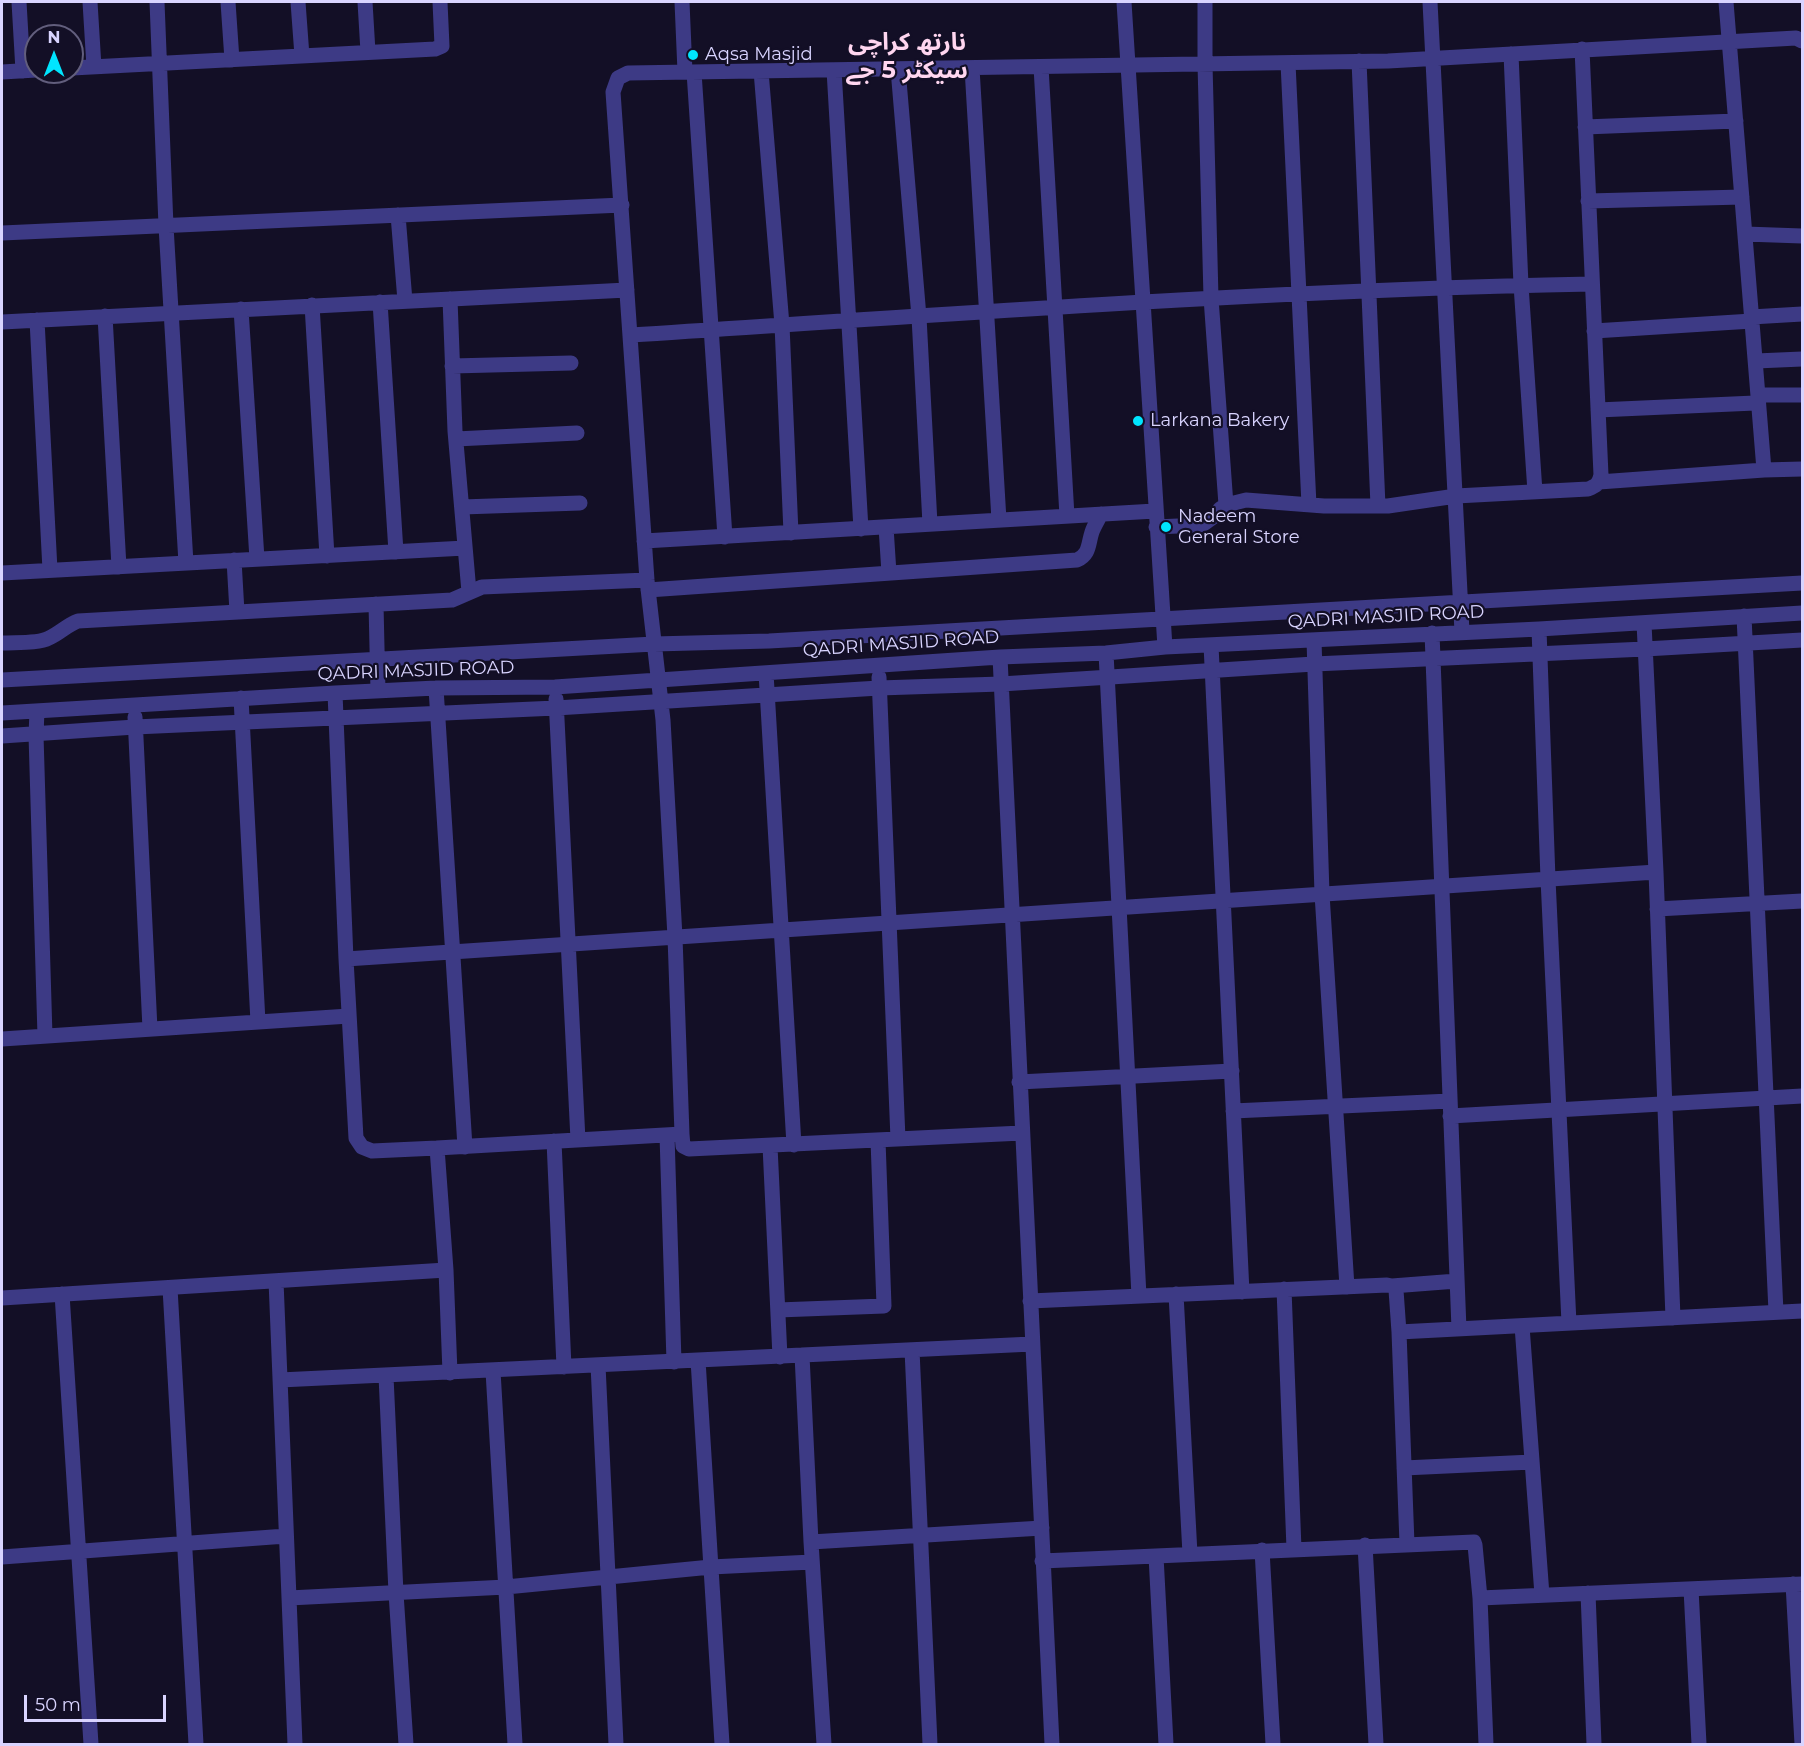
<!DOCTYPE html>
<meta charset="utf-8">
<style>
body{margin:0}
#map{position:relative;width:1804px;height:1746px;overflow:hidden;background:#130f26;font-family:Montserrat,sans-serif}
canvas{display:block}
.frame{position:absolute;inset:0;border:3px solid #d9d4ff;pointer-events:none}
.north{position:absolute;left:24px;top:24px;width:60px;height:60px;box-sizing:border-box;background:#130f26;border:2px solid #625e7d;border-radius:50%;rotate:0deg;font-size:16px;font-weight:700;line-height:24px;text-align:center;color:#d9d4ff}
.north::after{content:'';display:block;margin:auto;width:21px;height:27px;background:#00e5ff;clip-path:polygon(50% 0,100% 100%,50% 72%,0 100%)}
.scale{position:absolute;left:24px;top:1695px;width:142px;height:27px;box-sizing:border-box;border:3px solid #d9d4ff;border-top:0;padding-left:8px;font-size:18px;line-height:21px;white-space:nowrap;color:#d9d4ff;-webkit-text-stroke:4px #130f26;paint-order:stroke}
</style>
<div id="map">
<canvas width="1804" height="1746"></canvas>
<div class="frame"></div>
<div class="north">N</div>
<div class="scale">50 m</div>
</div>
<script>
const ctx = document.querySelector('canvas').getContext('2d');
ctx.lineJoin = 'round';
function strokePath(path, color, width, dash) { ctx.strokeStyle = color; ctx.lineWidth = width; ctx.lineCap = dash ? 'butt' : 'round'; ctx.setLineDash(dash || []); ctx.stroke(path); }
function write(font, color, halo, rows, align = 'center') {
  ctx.font = font + ' Montserrat,"Noto Sans Arabic",sans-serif'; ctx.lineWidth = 4.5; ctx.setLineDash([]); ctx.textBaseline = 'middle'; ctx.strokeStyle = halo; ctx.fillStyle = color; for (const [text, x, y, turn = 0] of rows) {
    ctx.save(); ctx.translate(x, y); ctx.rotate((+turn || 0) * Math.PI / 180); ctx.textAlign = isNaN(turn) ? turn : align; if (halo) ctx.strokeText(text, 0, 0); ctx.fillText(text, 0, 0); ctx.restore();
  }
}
strokePath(new Path2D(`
 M19,2L23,71
 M90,2L94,67
 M157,2L166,226L186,563
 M228,2L232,60
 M298,2L302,56
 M365,2L368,52
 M682,2L685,72
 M1124,2L1165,647
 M1205,2V64L1211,298L1226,505
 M1430,2L1462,632
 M1726,2L1764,470
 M1511,54L1521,285L1535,492
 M1359,61L1378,506
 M1288,63L1309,505
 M1041,67L1067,516
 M72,68L435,49L442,46L440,2
 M972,68L999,520
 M898,69L919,317L930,524
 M834,70L861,529
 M761,71L782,325L791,533
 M2,72L36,70
 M694,72L725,537
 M1585,127L1736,121
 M1588,201L1742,197
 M398,215L405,301
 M2,233L622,205
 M1745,234L1802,236
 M450,299L455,431L469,592
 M380,302L396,552
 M312,305L327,556
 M241,309L257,559
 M105,316L119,567
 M1751,317L1802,314
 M37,320L50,570
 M2,322L627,290
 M1594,331L1752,321
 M631,335C951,314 1271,290 1592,284
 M1756,361L1802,359
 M452,366L571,363
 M1759,395H1802
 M1598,410L1755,403L1758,400
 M456,439L577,433
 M1599,482L1764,470L1802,469
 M462,507L580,503
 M886,527L889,573
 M1156,527L1200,525L1205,523L1216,515L1220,509L1226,505L1246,500L1324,506H1388L1456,496L1588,489C1596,486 1599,484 1601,475L1582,49
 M644,541L1155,511
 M234,560L237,612
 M2,573L465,548
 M648,590L1077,560C1090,554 1088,544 1092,532C1094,526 1098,520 1101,514
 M376,604L378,691
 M1744,616L1776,1312
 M1644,623L1656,872L1673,1318
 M1539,629L1548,879L1569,1323
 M1432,633L1459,1329
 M1314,640L1322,894L1347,1287
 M2,643C15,642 38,644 49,638C60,633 67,625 78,621L452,600L482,587L647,580
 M1211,645L1242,1292
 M1106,653L1139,1296
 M1000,657L1052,1744
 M766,673L794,1145
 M879,677L898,1139
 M2,680L654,644L769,641L1802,583
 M436,688L465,1147
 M335,693L346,959L356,1138L362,1147L372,1151L437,1148L446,1270L450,1373
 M241,698L258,1022
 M556,699L578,1140
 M37,711L36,735L45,1036
 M2,713L335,693L436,688L555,687L1000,657L1106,653L1165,647L1539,629L1802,613
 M135,717L150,1029
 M2,736L135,727L556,708L879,688L1001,684L1314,664L1645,649L1802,640
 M1657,909L1802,901
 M346,959L1656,872
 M2,1039L349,1016
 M1019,1082L1232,1071
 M1233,1111L1450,1101
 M1450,1116L1802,1096
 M682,1134L675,937L663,720L647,580L613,92L618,78L628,73L1388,61L1796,38L1802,41
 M667,1135L674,1362
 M554,1141L564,1367
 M770,1146L780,1357
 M437,1148L682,1134L683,1146L689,1149L1022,1133
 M276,1281L295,1744
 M1392,1286L1457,1281
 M170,1288L196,1744
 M1284,1289L1294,1549
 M62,1294L91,1744
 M1176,1294L1190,1554
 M2,1298L446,1270
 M1030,1301L1387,1285L1392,1286L1396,1290L1399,1332L1407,1544
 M778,1310L884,1306L878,1140
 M1522,1326L1542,1595
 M1399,1332L1802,1311
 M912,1350L930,1744
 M802,1355L811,1542L824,1744
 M698,1360L722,1744
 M598,1365L616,1744
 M493,1371L515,1744
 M386,1376L396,1593L406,1744
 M280,1380L1032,1344
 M1404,1468L1532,1462
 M811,1542L1042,1528
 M1365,1545L1376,1744
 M1262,1550L1273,1744
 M1156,1556L1166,1744
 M2,1557L286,1536
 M1042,1561L1474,1542L1475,1545L1480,1598L1486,1744
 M1793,1584L1802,1744
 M1691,1589L1699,1744
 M1588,1593L1594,1744
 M289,1598L506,1587L711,1567L812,1562
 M1480,1598L1802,1584`), '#3d3a85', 15);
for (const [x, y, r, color] of [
 [693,55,6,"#00e5ff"],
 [1138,421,6,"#00e5ff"],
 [1166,527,6,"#00e5ff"]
]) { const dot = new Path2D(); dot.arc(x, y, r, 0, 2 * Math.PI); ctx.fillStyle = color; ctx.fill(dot); strokePath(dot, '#130f26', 2); }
write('18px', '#d9d4ff', '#130f26', [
 ["Aqsa Masjid",705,55],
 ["Larkana Bakery",1150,421],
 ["Nadeem",1178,517],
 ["General Store",1178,538]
], 'left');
write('18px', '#d9d4ff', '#130f26', [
 ["QADRI MASJID ROAD",1386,617,-3],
 ["QADRI MASJID ROAD",901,644,-4],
 ["QADRI MASJID ROAD",416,671,-2]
]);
write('bold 24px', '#ffd6f0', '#130f26', [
 ["نارتھ کراچی",907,43],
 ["سیکٹر 5 جے",907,71]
]);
</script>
